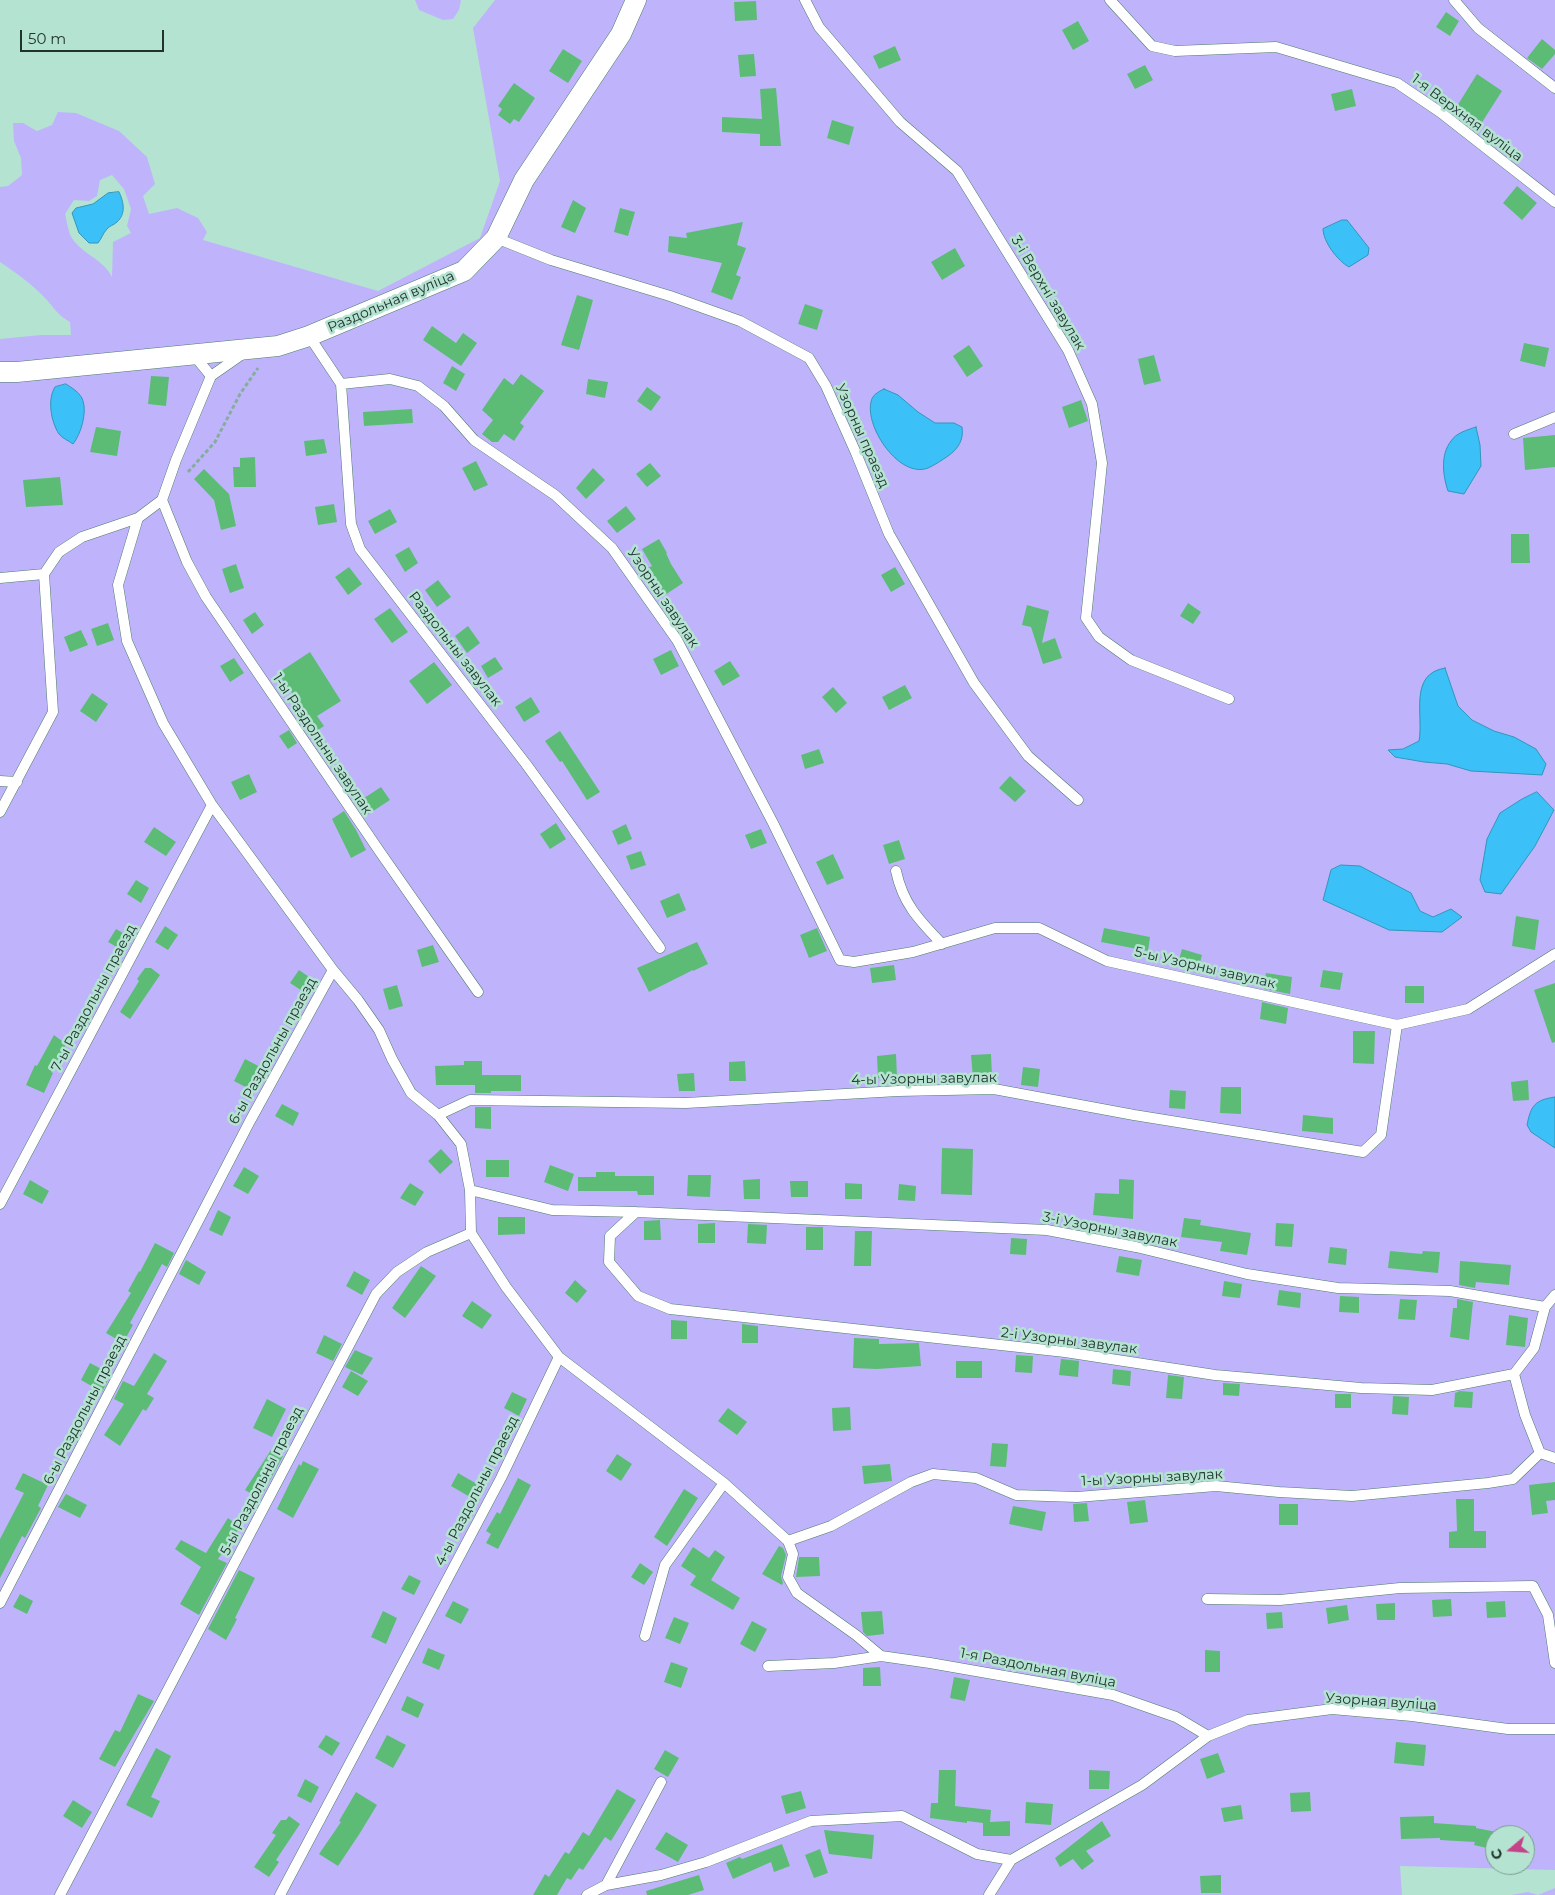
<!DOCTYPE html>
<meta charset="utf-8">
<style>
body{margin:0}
#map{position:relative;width:1555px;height:1895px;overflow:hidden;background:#b4e3d1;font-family:Montserrat,sans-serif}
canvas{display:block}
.north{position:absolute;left:1485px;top:1825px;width:50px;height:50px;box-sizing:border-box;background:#b4e3d1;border:1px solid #799d8f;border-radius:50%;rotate:252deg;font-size:14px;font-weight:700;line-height:20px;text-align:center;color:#21332d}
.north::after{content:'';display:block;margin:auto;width:18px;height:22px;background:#c54289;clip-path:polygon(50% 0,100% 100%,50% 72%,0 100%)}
.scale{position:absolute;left:20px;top:30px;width:144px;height:22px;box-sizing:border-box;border:2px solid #21332d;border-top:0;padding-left:6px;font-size:15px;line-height:18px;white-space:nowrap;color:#21332d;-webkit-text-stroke:4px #b4e3d1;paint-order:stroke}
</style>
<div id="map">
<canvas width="1555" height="1895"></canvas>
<div class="north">С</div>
<div class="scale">50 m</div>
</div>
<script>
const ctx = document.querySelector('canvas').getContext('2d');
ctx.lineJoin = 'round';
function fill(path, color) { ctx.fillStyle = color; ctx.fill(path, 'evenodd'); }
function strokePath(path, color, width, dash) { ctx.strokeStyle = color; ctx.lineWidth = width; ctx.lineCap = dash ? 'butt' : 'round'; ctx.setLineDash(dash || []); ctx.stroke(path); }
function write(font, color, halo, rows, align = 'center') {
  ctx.font = font + ' Montserrat,sans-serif'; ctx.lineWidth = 5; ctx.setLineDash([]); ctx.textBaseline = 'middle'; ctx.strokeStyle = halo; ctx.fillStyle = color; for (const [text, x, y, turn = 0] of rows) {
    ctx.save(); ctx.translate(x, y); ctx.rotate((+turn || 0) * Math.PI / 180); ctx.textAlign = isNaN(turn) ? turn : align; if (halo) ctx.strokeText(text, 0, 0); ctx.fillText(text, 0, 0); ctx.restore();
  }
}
fill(new Path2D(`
 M415,0H461L459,10L453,19L443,20L419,10Z
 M495,0H1555V1870L1400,1866L1402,1895H0V339L41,335H71L70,322C56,314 55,308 44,297C31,283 16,273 0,262V187L8,186L22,175L21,158L14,141L13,123H23L37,131L52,125L58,112L76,113L119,131L147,157L155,184L143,196L149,214L177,208L198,218L207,232L203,240L378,291L480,238L500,181L473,28ZM112,175L124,189L131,209L127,226L131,233L113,242L112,277C103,259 82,254 72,238C68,232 67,221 65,214L74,200L89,201L97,196L100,180ZM1495,1835H1525V1865H1495Z
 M1555,1888V1895H1511L1528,1892L1538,1895Z`), '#bfb4fc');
const water = new Path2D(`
 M119,192C124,202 126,214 117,222C114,225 109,226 107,229C103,233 102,238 98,243H89L79,233L72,213L76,208L93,204L108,193Z
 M1342,220H1347L1369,248L1368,255L1349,267C1338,261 1323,242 1323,229Z
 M66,384C72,388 81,393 83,401C87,413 81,434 73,444C69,441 62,438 59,434C51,422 47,399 55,387Z
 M884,389L898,395L918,412L935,423H954L962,427C964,440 958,449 948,456C942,460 935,465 928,468C900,479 865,428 871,402C872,395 878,392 884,389Z
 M1476,427L1480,445L1481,466L1464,494L1448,491C1443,476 1440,455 1451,441C1456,433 1467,430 1476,427Z
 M1445,668L1458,706L1472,720L1494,731L1514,737L1536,749L1546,764L1542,775L1471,771L1447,764L1424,762L1395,757L1388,750L1403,749L1419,741C1424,716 1408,674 1445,668Z
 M1537,792L1554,810L1535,846L1501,894L1485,892L1480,880L1487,839L1500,813L1522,799Z
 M1341,865L1360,866L1411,893L1420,911L1433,917L1451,909L1462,917L1442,932L1389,930L1323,900L1331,870Z
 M1555,1097V1148L1531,1132L1527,1125C1531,1105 1535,1100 1555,1097Z`);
fill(water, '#3bc0f7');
strokePath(water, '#3396ba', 1);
fill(new Path2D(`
 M756,1L757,20L735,21L734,2Z
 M1446,12L1459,21L1450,36L1436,27Z
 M1078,21L1089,41L1073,50L1062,30Z
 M1542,39L1555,50V54L1542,69L1527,58Z
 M895,46L901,60L879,69L873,56Z
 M563,49L582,61L568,83L549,71Z
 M754,54L756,76L740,77L738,55Z
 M1145,65L1153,80L1135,89L1127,74Z
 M1477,74L1502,91L1479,127L1454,111Z
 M514,83L535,98L519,122L514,119L510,124L498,115L502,109L498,106Z
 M776,88L781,146H760V134L722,132V117L762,119L760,89Z
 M1352,89L1356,106L1335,111L1331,94Z
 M832,120L854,127L849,145L827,138Z
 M1517,186L1537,203L1522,220L1503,203Z
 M573,200L586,208L575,233L561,227Z
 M620,208L635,212L628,236L614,232Z
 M743,222L737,245L746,248L736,275L741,277L732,300L711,292L722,263L668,252L669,236L687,238L686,233Z
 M955,248L965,266L942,280L931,262Z
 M577,295L593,300L579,350L561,345Z
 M805,304L823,310L817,330L798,324Z
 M432,326L456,343L463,333L477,343L461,366L423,340Z
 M1524,343L1549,348L1545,367L1520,361Z
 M969,345L983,366L967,377L953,356Z
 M1154,355L1161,381L1144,385L1138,359Z
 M452,366L465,374L456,391L443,383Z
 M521,374L544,391L520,423L524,426L514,441L504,434L498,442H492L482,434L493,420L482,410L504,378L513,385Z
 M151,376L169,377L166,406L148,404Z
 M588,379L608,382L605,398L586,394Z
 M647,387L661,397L651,411L637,401Z
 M1081,400L1088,421L1069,428L1062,407Z
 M412,409L413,423L364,426L363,412Z
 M96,427L121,431L117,456L90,452Z
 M1555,435V467L1525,470L1523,438Z
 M324,439L327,453L306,456L304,441Z
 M255,457L256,487H234L233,467H240V458Z
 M476,461L488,485L474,491L462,468Z
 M650,463L661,476L647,487L636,474Z
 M593,468L605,480L586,499L576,488Z
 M204,469L229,494L236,526L221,530L214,500L194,479Z
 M60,477L63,505L26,507L23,480Z
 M334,504L337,522L318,525L315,507Z
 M626,506L636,519L617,533L607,521Z
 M390,509L397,522L375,534L368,521Z
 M1511,534H1529L1530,563H1511Z
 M659,539L667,553H666L671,564L683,583L665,595L648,568L652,566L642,549Z
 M409,547L418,563L405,572L395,555Z
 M236,564L244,588L230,593L222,569Z
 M349,567L362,584L348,595L335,577Z
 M895,567L905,584L891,592L881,575Z
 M438,580L451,597L437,607L425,590Z
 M1188,603L1201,612L1193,624L1180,616Z
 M1027,605L1049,611L1042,643L1055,638L1062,658L1043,664L1031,627L1022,625Z
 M390,608L408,632L392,643L374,619Z
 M255,612L264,625L252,634L243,620Z
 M108,623L114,640L97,646L91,629Z
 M468,626L480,643L467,653L455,636Z
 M81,630L88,645L70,652L64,637Z
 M671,650L679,666L661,675L653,659Z
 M310,652L341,701L317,716L324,726L309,736L300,723L309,718L278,673Z
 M495,657L503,669L488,678L481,666Z
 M234,658L244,673L230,682L220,666Z
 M730,661L740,676L723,686L714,671Z
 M434,662L452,685L427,704L409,681Z
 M905,685L912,698L889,710L882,697Z
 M833,687L847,703L836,713L822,697Z
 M92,693L108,704L96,722L80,711Z
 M531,697L540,712L524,722L515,707Z
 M289,730L297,743L288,749L279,736Z
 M560,731L600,792L587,800L562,761L560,762L545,741Z
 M819,749L824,763L805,769L801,755Z
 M249,774L257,792L240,800L231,782Z
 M1010,776L1026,791L1015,802L999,788Z
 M381,787L390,800L364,817L355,804Z
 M344,811L356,830L366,850L351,858L332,819Z
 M556,823L566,839L550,849L540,834Z
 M626,824L632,839L618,845L612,831Z
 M154,827L176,842L166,856L144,842Z
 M761,829L767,843L751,849L745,835Z
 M899,840L905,859L889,864L883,845Z
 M641,851L646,865L631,870L626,856Z
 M833,854L844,878L827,885L816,862Z
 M136,880L149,888L141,903L127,894Z
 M679,893L686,910L667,918L660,901Z
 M1516,916L1539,920L1535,950L1512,946Z
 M165,926L178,935L168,950L155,942Z
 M817,928L827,951L809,958L800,935Z
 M1104,928L1150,937L1148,951L1101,942Z
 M116,929L130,937L122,950L108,942Z
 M697,942L708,964L693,971V970L649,992L637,968Z
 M433,945L439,962L422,967L417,950Z
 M1182,949L1202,955L1197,973L1177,967Z
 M894,965L896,980L872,983L870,968Z
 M145,968H151L160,975L130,1019L120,1012L139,981L137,979Z
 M299,970L315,981L307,994L290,983Z
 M1323,970L1343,973L1340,990L1320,987Z
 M1266,973L1292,977L1290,994L1264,989Z
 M1555,983V1042L1552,1043L1534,990Z
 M397,985L403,1006L389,1010L383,989Z
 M1405,986H1424V1003H1405Z
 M1262,1002L1288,1008L1286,1024L1260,1019Z
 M1353,1031H1375L1374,1064L1353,1063Z
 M54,1035L66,1044L51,1072L53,1073L44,1093L26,1085L35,1065L37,1066Z
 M896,1054L897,1077L878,1078L877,1056Z
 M991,1054L992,1076L973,1078L971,1055Z
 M245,1059L266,1070L255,1092L234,1081Z
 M464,1061H482V1075H521V1091H491V1093H475V1085H436L435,1066L464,1065Z
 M745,1061L746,1081H729V1062Z
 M1023,1067L1040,1069L1038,1087L1021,1085Z
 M694,1073L695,1091H679L677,1074Z
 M1528,1080L1529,1100L1513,1101L1511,1082Z
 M1221,1087H1241V1114L1220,1113Z
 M1170,1090L1186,1091L1185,1109L1169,1108Z
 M282,1104L299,1113L293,1126L275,1116Z
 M475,1107H491V1129L475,1128Z
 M1303,1115L1333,1118V1134L1302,1131Z
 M942,1148L973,1149L972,1195L941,1194Z
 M441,1149L453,1162L440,1174L428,1161Z
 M486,1160H509V1177H486Z
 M550,1165L574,1174L568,1191L544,1182Z
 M244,1167L259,1176L248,1194L233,1186Z
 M596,1172H615V1176H654V1195H638L637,1191H578V1177H596Z
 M688,1175H711L710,1197L687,1196Z
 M760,1179V1199H744L743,1180Z
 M1119,1179L1134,1180L1133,1219L1093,1215L1095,1193L1119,1194Z
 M30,1180L49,1191L42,1204L23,1194Z
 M790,1181H808V1197H791Z
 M410,1183L424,1192L415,1206L400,1198Z
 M845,1183L862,1184V1199H845Z
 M899,1184L916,1186L915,1201L898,1200Z
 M218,1210L231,1217L222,1236L209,1230Z
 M498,1217H525V1234L498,1235Z
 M1184,1218L1201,1220L1200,1225L1251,1233L1247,1255L1220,1251L1222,1242L1181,1237Z
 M660,1220L661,1240H644V1221Z
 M715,1223V1243H698V1224Z
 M1276,1223L1294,1224L1292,1247L1275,1246Z
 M748,1224L767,1225L766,1244L747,1243Z
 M806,1227H823V1250H806Z
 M855,1231H872L871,1266H854Z
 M1011,1238L1027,1239L1026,1255L1010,1254Z
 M155,1243L174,1253L167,1267L162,1264L130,1323L133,1325L123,1343L106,1333L131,1293L128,1291L139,1271L140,1272Z
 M1330,1247L1347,1249L1346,1265L1328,1263Z
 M1390,1251L1422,1254L1423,1251L1440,1252L1438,1273L1388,1268Z
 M1119,1256L1142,1260L1139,1276L1116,1272Z
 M186,1260L206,1272L199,1285L179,1274Z
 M1460,1261L1511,1265L1509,1285L1476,1282L1475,1288L1459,1285Z
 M421,1266L436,1276L405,1318L392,1308Z
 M354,1271L370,1280L362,1295L346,1286Z
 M575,1280L587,1291L577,1303L565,1293Z
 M1224,1281L1242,1284L1240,1298L1222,1296Z
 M1279,1290L1301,1293L1300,1308L1277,1305Z
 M1340,1296L1359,1297V1313L1339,1312Z
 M1400,1299L1417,1300L1415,1320L1398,1319Z
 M1457,1299L1473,1302L1469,1340L1450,1337L1453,1308H1457Z
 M472,1301L492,1315L482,1329L462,1316Z
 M1509,1315L1528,1318L1525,1347L1506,1345Z
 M671,1320L687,1321V1339H671Z
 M742,1324L758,1326V1343H742Z
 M324,1335L342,1344L333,1361L316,1353Z
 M854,1338L879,1339V1344L919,1343L921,1366L877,1369L853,1368Z
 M355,1350L373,1358L362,1375L345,1367Z
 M154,1353L167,1361L147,1394L154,1398L146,1411L143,1409L120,1446L104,1435L124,1404L114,1399L123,1381L134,1386Z
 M1016,1355L1033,1356L1032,1373L1015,1372Z
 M1061,1359L1079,1361L1078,1377L1059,1375Z
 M956,1361H982V1378H956Z
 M90,1363L111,1374L102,1392L81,1380Z
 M1113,1369L1131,1371L1130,1386L1112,1384Z
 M351,1371L368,1381L358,1396L342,1387Z
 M1168,1375L1184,1377L1182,1399L1166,1398Z
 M1223,1383L1240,1384L1239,1396L1223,1395Z
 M1460,1391L1473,1392L1472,1408L1454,1407L1455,1393Z
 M512,1392L527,1399L519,1416L504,1408Z
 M1335,1394H1351V1408H1335Z
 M1393,1396L1409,1397L1408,1415L1392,1414Z
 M267,1399L286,1409L272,1437L253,1428Z
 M850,1407L851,1430L833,1431L832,1408Z
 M728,1408L747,1422L737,1435L718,1421Z
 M992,1443L1008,1444L1006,1467L990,1466Z
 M271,1450L283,1456L260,1499L245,1490Z
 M617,1454L632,1464L621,1481L606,1471Z
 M303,1461L319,1469L293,1518L277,1509L299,1464L301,1466Z
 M890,1464L892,1481L864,1484L862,1466Z
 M23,1473L48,1485L38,1506L41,1508L25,1538L22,1536L0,1578V1539L24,1493L15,1489Z
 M458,1473L477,1484L470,1497L451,1486Z
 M518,1478L531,1485L498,1549L486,1543L491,1534L486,1531L497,1512L500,1514Z
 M1555,1482V1500L1546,1501L1548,1513L1532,1515L1529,1485Z
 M684,1489L698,1498L667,1546L654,1537Z
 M66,1494L87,1505L80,1518L58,1507Z
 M1456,1499H1474V1531H1486V1548H1449V1532L1457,1531Z
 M1145,1500L1148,1522L1130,1524L1127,1502Z
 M1087,1503L1089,1521L1074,1522L1073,1504Z
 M1279,1504H1298V1525H1279Z
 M1013,1506L1046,1512L1042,1531L1009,1524Z
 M228,1518L240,1527L218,1559L227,1563L199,1615L180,1604L201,1567L175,1549L181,1540L206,1553Z
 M779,1546L783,1548L786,1555L781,1576L783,1583L782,1585L762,1574Z
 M693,1547L709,1558L715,1550L725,1557L711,1580L740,1598L733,1610L690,1585L696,1576L681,1566Z
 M799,1557H819L820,1576L796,1577Z
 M640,1563L653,1572L644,1585L631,1577Z
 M239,1570L255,1578L235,1618L237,1619L226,1640L208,1629Z
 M409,1575L421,1581L414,1595L401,1589Z
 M20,1594L33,1601L27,1614L13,1607Z
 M1451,1599L1452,1616L1433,1617L1432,1600Z
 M453,1601L469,1609L461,1624L445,1616Z
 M1505,1601L1506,1617L1487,1618L1486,1602Z
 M1395,1603V1620H1377L1376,1604Z
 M1347,1605L1349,1620L1328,1624L1326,1608Z
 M383,1611L397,1618L386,1644L371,1637Z
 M882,1611L884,1634L867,1636L863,1632L861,1612Z
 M1282,1612L1283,1628L1267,1629L1266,1613Z
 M674,1617L689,1623L680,1644L665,1638Z
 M752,1621L767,1629L755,1652L740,1644Z
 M428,1648L445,1655L439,1670L422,1663Z
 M1205,1650L1220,1651V1672H1205Z
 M671,1662L688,1668L681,1688L664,1682Z
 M880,1667L881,1686H863V1668Z
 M954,1677L970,1680L965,1701L950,1698Z
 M138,1694L154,1701L115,1767L99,1759L115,1730L120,1732Z
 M407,1696L424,1704L418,1718L401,1710Z
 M326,1735L340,1743L332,1756L318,1747Z
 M387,1735L406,1745L393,1768L375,1758Z
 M1396,1742L1426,1745L1424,1766L1394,1763Z
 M156,1748L171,1756L151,1797L160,1801L152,1818L126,1805Z
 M665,1750L679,1758L668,1777L654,1769Z
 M1218,1753L1225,1772L1207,1779L1200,1759Z
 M939,1770H956L955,1806L991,1810L990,1822L1010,1821V1836H983V1823L967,1821V1823L930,1818L931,1803H938Z
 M1089,1770L1110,1771L1109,1789H1089Z
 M305,1779L319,1787L311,1803L297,1796Z
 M617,1789L636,1800L611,1841L605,1837L583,1870L579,1868L571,1880L567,1878L557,1895H533L545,1874L549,1877L565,1852L569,1854L583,1832L589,1836Z
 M801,1791L806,1808L786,1814L781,1796Z
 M356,1792L377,1805L360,1833L338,1866L319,1854L341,1822L339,1821Z
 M1310,1792L1311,1811L1291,1812L1290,1793Z
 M73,1800L92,1812L82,1828L63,1816Z
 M1026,1802L1053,1804L1051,1825L1025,1823Z
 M1241,1805L1243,1819L1224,1822L1221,1808Z
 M289,1816L300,1824L276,1860L279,1862L269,1877L254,1867L276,1835L272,1833L281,1820H286Z
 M1434,1816V1823L1476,1826V1828L1512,1835H1495V1844L1492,1843L1491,1849L1474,1845L1475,1842L1440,1840V1838L1401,1839L1400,1817Z
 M1102,1821L1111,1836L1086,1851L1094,1861L1082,1870L1073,1859L1060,1867L1055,1858Z
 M824,1830L874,1835L872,1859L829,1854Z
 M666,1832L688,1845L678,1862L655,1849Z
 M782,1844L790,1866L774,1872L771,1862L733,1879L726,1863L740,1857L742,1859Z
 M820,1849L828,1873L814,1878L805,1855Z
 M699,1875L704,1890L688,1895H647L646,1891Z
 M1221,1875V1893H1201L1200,1876Z`), '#5cbc76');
const service = new Path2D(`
 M805,0L819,27L900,122L957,171L1068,350L1092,404L1102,463L1086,618L1099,637L1131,660L1229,699
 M1110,0L1152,46L1175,51L1276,47L1397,83L1440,112L1555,202
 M1454,0L1478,28L1555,88
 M496,238L551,260L670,296L740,321L809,358L826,386L856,453L889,534L974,683L1028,756L1078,800
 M309,336L341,384L351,524L360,549L526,764L660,948
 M193,354L211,376
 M341,384L390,379L418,386L444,406L474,440L555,495L612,548L677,640L773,823L840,960L854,962L913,952L995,928H1039L1107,961L1397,1025L1468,1009L1555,954
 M1514,434L1555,417
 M162,500L187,562L206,597L380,852L478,992
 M0,578L44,574L59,552L82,537L138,518L162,500L176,460L211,376L244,353
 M0,781L17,782
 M0,812L53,712L44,574
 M896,871C903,904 919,920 942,944
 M333,970L358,1000L379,1030L392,1059L411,1093L438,1115L461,1144L470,1190L471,1233
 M438,1115L470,1100L686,1103L898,1091L994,1089L1134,1115L1363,1152L1381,1135L1397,1025
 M470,1190L552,1210L636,1212L1047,1230L1136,1247L1247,1274L1338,1288L1450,1291L1545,1307
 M0,1204L212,805
 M636,1212L610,1236L609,1262L638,1296L670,1309L1065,1352L1215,1375L1361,1388L1432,1390L1514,1374L1534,1348L1545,1307L1555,1295
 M471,1233L506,1287L559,1357L724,1483L788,1541L793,1554L788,1577L797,1593L856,1635L881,1656
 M1514,1374L1525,1415L1540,1453
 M788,1541L831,1526L911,1482L933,1474L976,1478L1016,1495L1077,1497L1216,1486L1279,1492L1352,1496L1488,1483L1513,1479L1540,1453L1555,1458
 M1207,1599L1280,1600L1400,1588L1533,1586L1548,1615L1555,1663
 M0,1603L250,1121L333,970L212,805L163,723L127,641L118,585L138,518
 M645,1636L665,1565L724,1483
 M768,1666L834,1663L881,1656L930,1663L1113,1695L1176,1717L1208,1736L1142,1785L1011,1860L989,1895
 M1208,1736L1248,1720L1332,1709L1412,1716L1508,1729H1555
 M606,1885L661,1782
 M60,1895L376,1294L397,1272L427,1252L471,1233
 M280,1895L501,1478L559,1357
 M587,1895L606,1885L661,1875L706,1862L811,1821L902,1816L977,1854L1011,1860`);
const minor = new Path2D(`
 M0,372H17L278,346L309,336L464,271L496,238L524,180L621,34L636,0`);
strokePath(service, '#4f7b6c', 11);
strokePath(minor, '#4f7b6c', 21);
strokePath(new Path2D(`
 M188,472L215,442L240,394L258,368`), '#86ac9e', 3, [4, 2.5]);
strokePath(service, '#fff', 10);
strokePath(minor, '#fff', 20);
write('14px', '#21332d', '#b4e3d1', [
 ["1-я Верхняя вуліца",1467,118,37],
 ["3-і Верхні завулак",1048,293,59],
 ["Раздольная вуліца",391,302,-23],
 ["Узорны праезд",862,436,66],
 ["Узорны завулак",663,598,56],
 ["Раздольны завулак",455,649,52],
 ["1-ы Раздольны завулак",322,744,56],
 ["5-ы Узорны завулак",1205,968,13],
 ["7-ы Раздольны праезд",94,998,-62],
 ["6-ы Раздольны праезд",273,1051,-61],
 ["4-ы Узорны завулак",924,1079,-1],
 ["3-і Узорны завулак",1110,1230,11],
 ["2-і Узорны завулак",1069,1341,7],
 ["6-ы Раздольны праезд",85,1410,-63],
 ["1-ы Узорны завулак",1152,1478,-3],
 ["5-ы Раздольны праезд",262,1481,-63],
 ["4-ы Раздольны праезд",477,1491,-63],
 ["1-я Раздольная вуліца",1038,1668,11],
 ["Узорная вуліца",1381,1702,4]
]);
</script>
